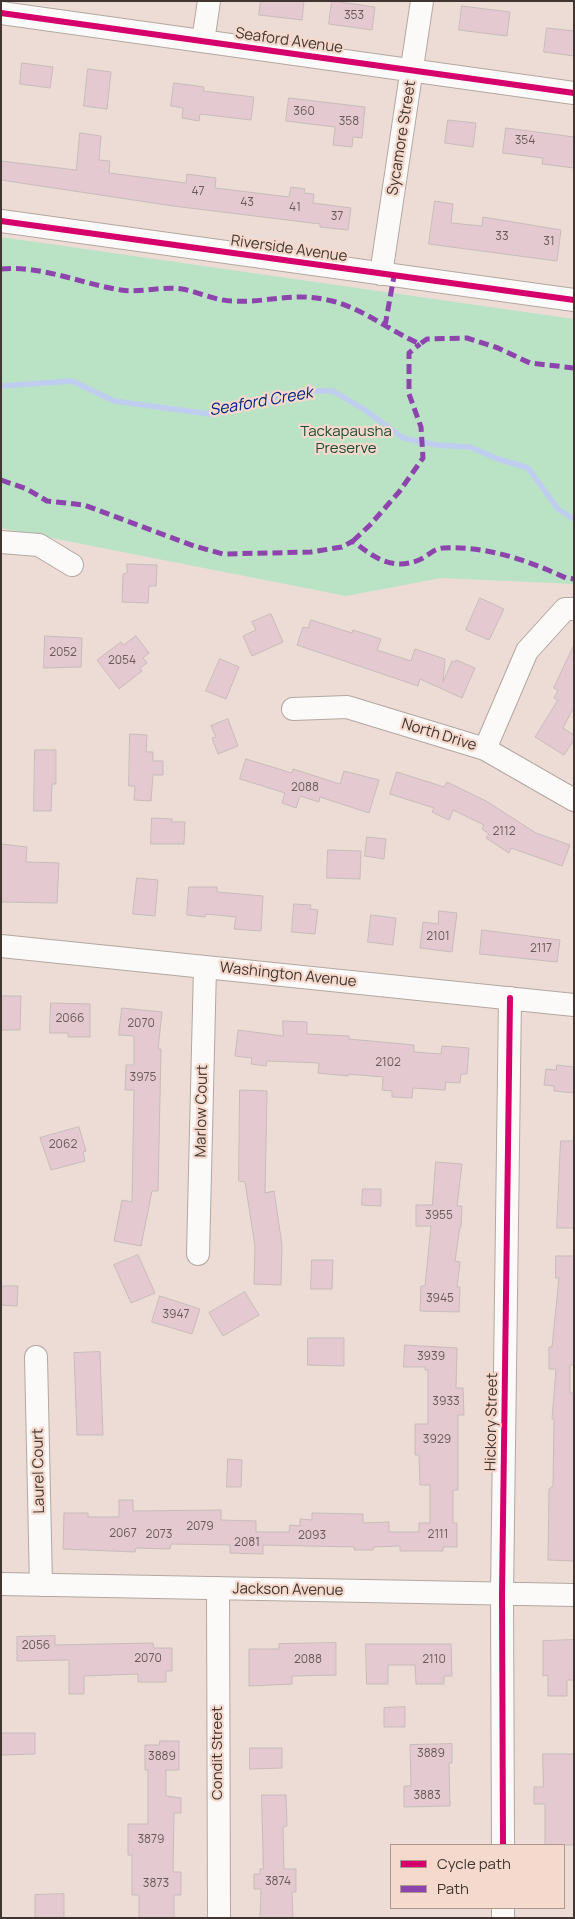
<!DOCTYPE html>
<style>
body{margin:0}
#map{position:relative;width:575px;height:1919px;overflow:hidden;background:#ecdcd5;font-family:Manrope,sans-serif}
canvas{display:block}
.frame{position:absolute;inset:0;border:2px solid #403530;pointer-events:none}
.legend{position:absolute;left:390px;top:1844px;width:175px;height:65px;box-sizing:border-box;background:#f5d9cc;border:1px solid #ad978e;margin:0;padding:6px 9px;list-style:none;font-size:15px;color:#403530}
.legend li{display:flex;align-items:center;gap:10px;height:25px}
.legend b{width:25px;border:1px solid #ad978e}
</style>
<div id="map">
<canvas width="575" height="1919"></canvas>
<div class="frame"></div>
<ul class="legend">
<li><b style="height:6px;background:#d6006c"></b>Cycle path</li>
<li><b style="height:6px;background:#8e44ad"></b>Path</li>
</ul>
</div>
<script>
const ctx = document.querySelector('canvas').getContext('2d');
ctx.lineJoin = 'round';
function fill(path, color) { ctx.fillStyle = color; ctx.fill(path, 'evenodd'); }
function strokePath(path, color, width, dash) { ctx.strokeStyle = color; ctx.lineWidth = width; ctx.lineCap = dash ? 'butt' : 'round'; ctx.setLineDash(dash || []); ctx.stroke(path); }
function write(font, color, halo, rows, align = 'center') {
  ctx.font = font + ' Manrope,sans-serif'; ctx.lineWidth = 4.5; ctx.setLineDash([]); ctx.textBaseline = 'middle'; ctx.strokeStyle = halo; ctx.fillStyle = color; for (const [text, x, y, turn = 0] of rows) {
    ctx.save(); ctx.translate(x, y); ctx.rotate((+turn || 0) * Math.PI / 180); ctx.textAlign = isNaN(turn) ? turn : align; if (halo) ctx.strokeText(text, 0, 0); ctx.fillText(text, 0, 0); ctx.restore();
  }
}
fill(new Path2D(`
 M1,237L574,319V584L441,578L346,596L1,528Z`), '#bae3c6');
strokePath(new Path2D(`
 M1,386L72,381L114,401L210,414L249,407L306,391H333L365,410L403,438L436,445L470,447L498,459L528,468L558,509L574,519`), '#bfcdef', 5.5);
const building = new Path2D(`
 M261,1H304L302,20L259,15Z
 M332,1L375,7L372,30L329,24Z
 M462,6L510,12L507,36L459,30Z
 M547,28L574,31V56L544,52Z
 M22,63L53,67L50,88L20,84Z
 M88,69L111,72L107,109L84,106Z
 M174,83L204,87L203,91L254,97L251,120L200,114L199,121L182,118L183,108L171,106Z
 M289,98L365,107L362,138L353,137L352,147L333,145L335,127L286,121Z
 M448,120L476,123L473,147L445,143Z
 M506,128L574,137V168L542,164L543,158L503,153Z
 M80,133L101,136L99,160L110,161L109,173L186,183L187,174L216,178L215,188L289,197L291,187L305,189L304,193L314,194L313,203L351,208L348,230L320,227V224L173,206L1,180V161L76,170Z
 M435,201L453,204L451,223L482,226L483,217L561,230L557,261L429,244Z
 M127,564L157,565L156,586H149L148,603L122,602L123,574L127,573Z
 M480,598L504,609L489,640L466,630Z
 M271,614L283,642L252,656L243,636L256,630L252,622Z
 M311,620L352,633L353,630L381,639L377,650L411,661L415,649L445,659L443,682L452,661L455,662L456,660L475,668L462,698L420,679L418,686L297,645L303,627L308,628Z
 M45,636L82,638L81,667L44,668Z
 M136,636L149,653L143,658L147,663L140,668L142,671L119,689L97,660L121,642L123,645Z
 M574,645V707L563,728L574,735V740L564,755L535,737L558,700L554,698L558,690L554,688Z
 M220,659L239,667L226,699L206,691Z
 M228,719L238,746L218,754L212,738L216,737L211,726Z
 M130,734L147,735L146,752H153V761H163V775H153L151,801L134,800L135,786H129Z
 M35,750H56V784H52L51,811H34Z
 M246,759L292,773L293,769L340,784L344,771L379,780L369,813L320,797L319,802L300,796L296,808L282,803L285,793L240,779Z
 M397,772L444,787L447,782L486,801L536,833L570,845L562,866L511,848L509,853L486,838L489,834L482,829L484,825L453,810L449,820L432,812L434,808L390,794Z
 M152,818L172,819V822H185L184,844H151Z
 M367,837L386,839L384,859L365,856Z
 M1,844L27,847L26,862L59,863L57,903L1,902Z
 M328,850L361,851L360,879L327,878Z
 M137,878L158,880L155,916L133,914Z
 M189,887H217V892L263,896L261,931L234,929L236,917L206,914L205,917L187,915Z
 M294,904L311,905L310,909L318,910L315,934L292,932Z
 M439,911L457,913L452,952L420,948L423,922L438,924Z
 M371,915L396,918L393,945L368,942Z
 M482,930L560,940L557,962L480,954Z
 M1,996H21L20,1030H1Z
 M51,1003L90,1004V1037H68V1033H50Z
 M122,1008L162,1012L158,1049H161L158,1191H152L141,1246L114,1241L122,1200L132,1202L134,1090H125L126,1065H134V1036L119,1035Z
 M283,1021L307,1022V1034L349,1036V1039L414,1045V1052L441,1054L442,1046L469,1048L467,1074H461L460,1083L446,1082L445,1090L413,1088L412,1098L392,1097V1091L382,1090L383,1077L348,1074V1076L318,1073L319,1063L267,1061L266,1066L251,1064L252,1058L235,1056L238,1030L283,1036Z
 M557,1065L574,1067V1093L554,1091V1086L544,1085L546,1069L556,1070Z
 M240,1090L267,1091L265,1193L274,1191L282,1245L281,1285L254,1284L255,1246L245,1182L239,1181Z
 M79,1127L86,1151L83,1152L85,1161L51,1170L40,1138Z
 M561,1141H574V1228H557Z
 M436,1162L462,1164L457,1206H462L461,1227H460L455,1261L460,1262L457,1287H460L459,1312L420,1311L421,1286H425L431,1226H416V1205H432Z
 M363,1189H381V1206L362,1205Z
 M138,1255L155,1293L131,1303L114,1265Z
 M556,1256H574V1365H570V1393H574V1561L548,1560L549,1489L553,1486L554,1419H552L556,1369H549V1347H552L559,1278H556Z
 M312,1260H333L332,1289H311Z
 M1,1286H18L17,1306L1,1305Z
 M245,1292L259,1315L223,1336L209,1313Z
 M160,1296L200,1309L192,1334L152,1322Z
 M308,1338H344V1366L308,1365Z
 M405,1345L457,1348L456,1388H463L464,1415H458V1490H453V1523H457V1547H443V1551H400V1546L374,1547L373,1550H354L355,1547L263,1545V1554L230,1553V1545L171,1544L170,1549L136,1548L135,1552L63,1549L64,1513H88V1517H119V1500H133V1511L221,1510V1520L256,1521V1532H289L290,1525L300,1526V1519L312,1520V1513L363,1514V1523L389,1522V1532H419V1523H430V1485H420L419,1455H415V1424H428V1370H425V1367H404Z
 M100,1352L103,1435H77L74,1353Z
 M228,1459L242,1460L241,1487H227Z
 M55,1636V1645L153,1643L154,1648H172V1671H166V1682H138V1674L84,1676V1694H69V1660L17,1661V1637Z
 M574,1640V1680H567V1696H548V1675L543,1676V1641Z
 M336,1643V1675L292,1676V1684L249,1686V1649H279V1644Z
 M366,1644H451L452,1676H444V1684H416L415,1665H388V1684H367Z
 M405,1707V1727H384V1708Z
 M2,1733H35V1754L2,1755Z
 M160,1741H179V1770H166V1796L181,1798V1813H174L173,1872H181V1895H174V1918H139V1895H132V1855H128V1824H148V1770H145V1745H159Z
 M452,1744V1763H449L450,1806L404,1807V1786H411L410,1745Z
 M250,1748H282V1768L250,1769Z
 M543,1754H574V1845H545V1804H534V1787H543Z
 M262,1795H286L287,1826L283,1827L284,1869H296V1892H292L293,1918H260L261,1889H254V1874H260V1869H263Z
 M64,1894V1918H35V1895Z`);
fill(building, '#e4cad0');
strokePath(building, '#c7bbba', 1);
const minor = new Path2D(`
 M1,13L574,93
 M203,41L209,1
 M1,221L574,300
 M381,274L422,1
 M1,542L39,545L72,565
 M293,709L347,707L485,749L574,800
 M485,749L527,651L565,609H574
 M1,946L574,1005
 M198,1254L205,967
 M36,1357L41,1585
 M1,1584L574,1595
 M218,1588L219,1918
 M503,1845L502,1594L510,998
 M503,1908V1918`);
strokePath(minor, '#b3a7a1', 24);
strokePath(minor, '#fcfaf9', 22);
strokePath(new Path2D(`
 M1,269C41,265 82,284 121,290C141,293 162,286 182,289C199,292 216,301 233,301C270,303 293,291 332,301C364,309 390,331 420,344L427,339L467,338L498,348L530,363L574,368
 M385,326L394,276
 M1,480L27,489L47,501L84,505L194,546L223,554L311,552L342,547L353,541C373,557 392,571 419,560C427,557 434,548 443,548C487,546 527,560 566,578L574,579
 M353,541L370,525L399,492L423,458L421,427L409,394V353L420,344`), '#8e44ad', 5, [10, 5]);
strokePath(new Path2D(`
 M1,13L574,93
 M1,221L574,300
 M503,1845L502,1594L510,998`), '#d6006c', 6);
write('12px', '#695a58', null, [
 ["353",354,16],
 ["360",304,112],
 ["358",349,122],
 ["354",525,141],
 ["47",198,192],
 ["43",247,203],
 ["41",295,208],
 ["37",337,217],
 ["33",502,237],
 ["31",549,242],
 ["2052",63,653],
 ["2054",122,661],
 ["2088",305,788],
 ["2112",504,832],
 ["2101",438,937],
 ["2117",541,949],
 ["2066",70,1019],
 ["2070",141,1024],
 ["2102",388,1063],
 ["3975",143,1078],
 ["2062",63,1145],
 ["3955",439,1216],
 ["3945",440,1299],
 ["3947",176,1315],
 ["3939",431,1357],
 ["3933",446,1402],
 ["3929",437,1440],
 ["2079",200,1527],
 ["2067",123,1534],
 ["2073",159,1535],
 ["2111",438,1535],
 ["2093",312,1536],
 ["2081",247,1543],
 ["2056",36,1646],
 ["2070",148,1659],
 ["2088",308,1660],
 ["2110",434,1660],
 ["3889",431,1754],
 ["3889",162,1757],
 ["3883",427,1796],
 ["3879",151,1840],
 ["3874",278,1882],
 ["3873",156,1884]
]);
write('15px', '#403530', '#f5d9cc', [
 ["Seaford Avenue",289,41,8],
 ["Sycamore Street",402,138,-81],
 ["Riverside Avenue",289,249,8],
 ["North Drive",439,735,17],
 ["Washington Avenue",288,975,6],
 ["Marlow Court",202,1111,-89],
 ["Hickory Street",492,1422,-89],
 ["Laurel Court",39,1471,-91],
 ["Jackson Avenue",288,1590,1],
 ["Condit Street",218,1753,-90]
]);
write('15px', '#1e4b35', '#f5d9cc', [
 ["Tackapausha",346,432],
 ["Preserve",346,449]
]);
write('italic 16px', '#002582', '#f5d9cc', [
 ["Seaford Creek",261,402,-10]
]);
</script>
